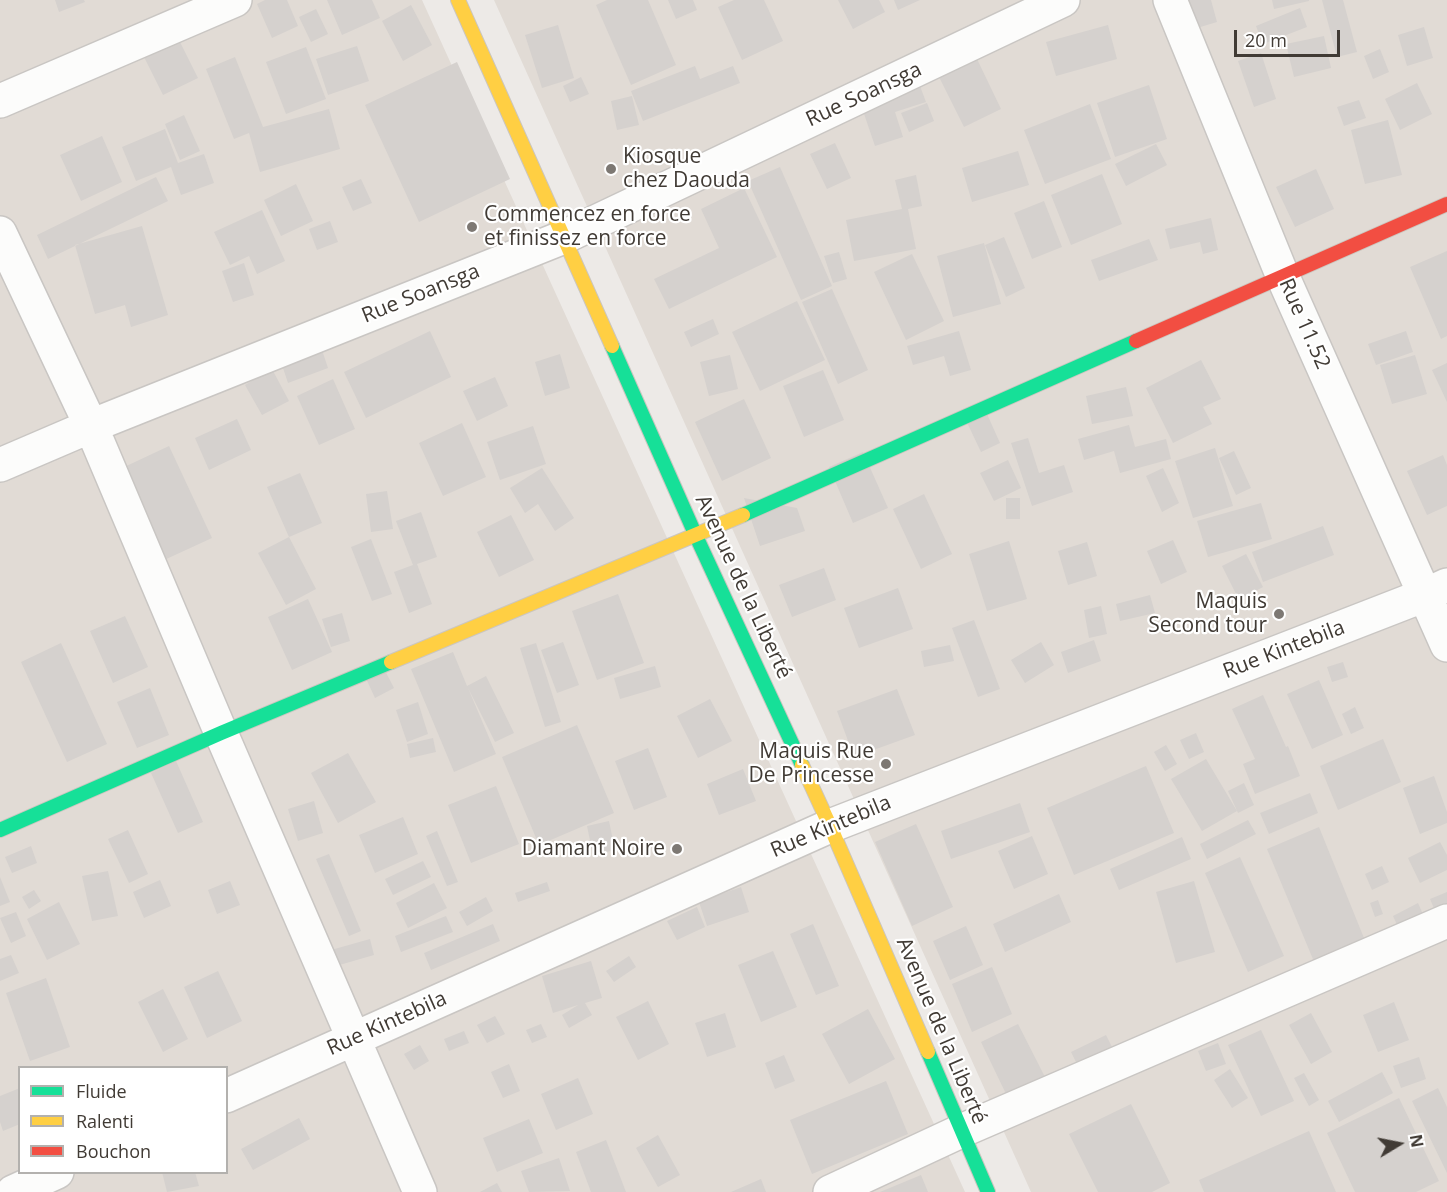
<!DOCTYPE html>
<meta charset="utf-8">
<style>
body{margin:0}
#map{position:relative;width:1447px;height:1192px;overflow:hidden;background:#edeae7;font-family:"Open Sans",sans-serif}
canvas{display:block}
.legend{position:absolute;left:18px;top:1066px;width:210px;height:108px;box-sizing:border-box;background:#fff;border:2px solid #b3b1ae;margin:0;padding:8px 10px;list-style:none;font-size:18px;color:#413b35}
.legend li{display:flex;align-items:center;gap:12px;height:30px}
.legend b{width:30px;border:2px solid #b3b1ae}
.north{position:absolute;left:1369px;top:1114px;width:60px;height:60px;-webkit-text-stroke:4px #fff;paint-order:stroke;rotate:80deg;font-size:16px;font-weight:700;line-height:24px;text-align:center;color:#413b35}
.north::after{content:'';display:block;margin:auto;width:21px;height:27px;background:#413b35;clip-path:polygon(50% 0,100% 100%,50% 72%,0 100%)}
.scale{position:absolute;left:1234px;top:30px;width:106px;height:27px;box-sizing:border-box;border:3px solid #413b35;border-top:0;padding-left:8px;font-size:18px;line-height:21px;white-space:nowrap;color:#413b35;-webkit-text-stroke:4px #fff;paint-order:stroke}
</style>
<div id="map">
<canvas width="1447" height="1192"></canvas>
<ul class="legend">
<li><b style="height:8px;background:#16e098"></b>Fluide</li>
<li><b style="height:8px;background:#ffcf43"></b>Ralenti</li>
<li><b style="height:8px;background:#f24e42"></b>Bouchon</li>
</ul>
<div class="north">N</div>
<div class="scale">20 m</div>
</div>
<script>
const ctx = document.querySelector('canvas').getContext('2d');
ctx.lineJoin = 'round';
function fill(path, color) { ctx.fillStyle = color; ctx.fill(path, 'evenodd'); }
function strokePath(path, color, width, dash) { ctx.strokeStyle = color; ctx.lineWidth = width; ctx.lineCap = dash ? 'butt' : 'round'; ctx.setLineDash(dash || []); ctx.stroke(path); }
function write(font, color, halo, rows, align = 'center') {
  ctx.font = font + ' "Open Sans",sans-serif'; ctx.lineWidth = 4.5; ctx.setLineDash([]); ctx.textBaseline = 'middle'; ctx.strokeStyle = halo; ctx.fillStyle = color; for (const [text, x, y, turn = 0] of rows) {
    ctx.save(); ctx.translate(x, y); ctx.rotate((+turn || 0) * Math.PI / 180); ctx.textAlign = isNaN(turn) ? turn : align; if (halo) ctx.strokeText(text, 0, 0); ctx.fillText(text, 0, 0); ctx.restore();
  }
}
fill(new Path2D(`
 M0,0H422L965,1192H0ZM20,1068H226V1172H20Z
 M494,0H1447V1192H1031Z`), '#e1dbd5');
fill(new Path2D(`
 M55,0H84L85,2L59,12Z
 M265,0H287L298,26L272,38L257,4Z
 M327,0H372L380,18L342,35Z
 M607,0H648L676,65L631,85L596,5Z
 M668,0H693L697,10L676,19Z
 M734,0H764L783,41L742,60L718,7Z
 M838,0H879L885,12L853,29Z
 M894,0H920L898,10Z
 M1188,0H1211L1217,22L1197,28Z
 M1272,0H1309V1L1274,9Z
 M1322,0H1343L1357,52L1337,57Z
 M411,5L432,45L403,61L382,21Z
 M1300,8L1307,27L1263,44L1256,26Z
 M316,9L328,34L311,42L299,17Z
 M558,25L574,78L542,88L525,35Z
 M1108,25L1117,59L1056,76L1046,42Z
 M172,26L198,78L163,95L137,43Z
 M1424,27L1433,58L1407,66L1398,35Z
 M1324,36L1331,68L1294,77L1286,44Z
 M357,46L369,81L328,95L316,59Z
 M306,47L326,99L286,114L266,62Z
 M1380,49L1389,72L1373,79L1364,56Z
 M1261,53L1276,99L1254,107L1238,61Z
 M235,57L263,127L329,109L340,149L260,172L249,133L234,139L206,69Z
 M977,59L1001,109L964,127L939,77Z
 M457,62L510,179L419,222L365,105Z
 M695,66L700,79L733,66L740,83L643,121L631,91Z
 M581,77L589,94L570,102L563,86Z
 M1417,83L1432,114L1400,130L1385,99Z
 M1149,85L1167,139L1115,157L1097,103Z
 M920,86L926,102L895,112L903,137L875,146L861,105Z
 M632,96L639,125L617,130L611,101Z
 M1359,100L1366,118L1344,126L1337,107Z
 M927,103L934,121L909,132L901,113Z
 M1090,104L1111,159L1045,184L1024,130Z
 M184,115L200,151L180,160L165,124Z
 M1388,120L1402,175L1365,184L1351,130Z
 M165,129L178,163L204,154L214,183L181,195L171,167L136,181L122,147Z
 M102,136L122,182L81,201L60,155Z
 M835,143L851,178L827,189L810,154Z
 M1156,144L1167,165L1126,186L1115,164Z
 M1018,151L1029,185L972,202L962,168Z
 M780,167L832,286L801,300L748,181Z
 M1316,169L1334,209L1295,227L1276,187Z
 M1102,174L1122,224L1071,245L1051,195Z
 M916,175L922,206L908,209L916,249L854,261L846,220L902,209L895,180Z
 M156,177L168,201L48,259L37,235Z
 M361,179L372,203L353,211L342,187Z
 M296,184L313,221L281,236L264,200Z
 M744,188L777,257L669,309L654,279L719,248L701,209Z
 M1044,201L1062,247L1032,259L1014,213Z
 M262,210L285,261L257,274L249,256L230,265L214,232Z
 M1211,218L1218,250L1203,254L1200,242L1170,249L1165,229Z
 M330,221L338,242L317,250L309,229Z
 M142,226L168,315L131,327L125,305L95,314L75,245Z
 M1004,237L1025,288L1006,297L985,245Z
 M1149,239L1158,260L1099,281L1091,260Z
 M984,243L1001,304L953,317L937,256Z
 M1447,251V336L1441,339L1410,267Z
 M839,252L847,279L833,283L824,256Z
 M912,254L944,321L906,340L874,272Z
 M244,263L254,295L233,302L222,271Z
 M832,289L868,370L838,384L802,302Z
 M797,301L825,360L760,391L732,332Z
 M713,319L719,334L691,347L684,332Z
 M430,331L451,377L366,418L344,372Z
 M959,331L971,370L950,376L944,356L913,365L907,346Z
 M1406,331L1413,352L1376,365L1368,344Z
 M321,347L328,368L288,383L281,362Z
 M560,354L570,388L545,396L535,362Z
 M730,355L738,389L709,396L700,362Z
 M1415,355L1427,394L1392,404L1380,365Z
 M1201,360L1221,399L1203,407L1212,424L1173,443L1146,388Z
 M1447,363V402L1432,370Z
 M272,369L289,401L262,415L245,385Z
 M823,370L844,420L804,437L783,386Z
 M495,377L508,406L477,421L463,391Z
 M333,379L355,429L319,445L297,396Z
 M1126,387L1133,416L1092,424L1086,396Z
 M744,399L771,458L722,481L695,422Z
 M982,403L1000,443L981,452L962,412Z
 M237,419L251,450L209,470L195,438Z
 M462,423L486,477L443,496L419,443Z
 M1129,425L1135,447L1166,439L1171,459L1120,473L1114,451L1084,460L1078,439Z
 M533,426L546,464L500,480L487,442Z
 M1028,438L1039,473L1064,465L1073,492L1032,506L1011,443Z
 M169,446L212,538L162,561L120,469Z
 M1215,448L1233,506L1193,518L1175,461Z
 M1234,451L1251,488L1236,495L1219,458Z
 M863,452L888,508L853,523L829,467Z
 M1443,455L1447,465V506L1427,515L1407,471Z
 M1008,460L1021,488L994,501L980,473Z
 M542,468L574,518L555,531L538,504L525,513L510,488Z
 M1163,468L1179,503L1162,512L1146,476Z
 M300,473L322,523L289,537L267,487Z
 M387,491L393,529L371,532L366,494Z
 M924,494L952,554L921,569L893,509Z
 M744,498L797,508L805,531L760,546Z
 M1006,498H1020V519H1006Z
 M1261,503L1272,539L1208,557L1197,521Z
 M421,512L437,557L417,564L432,604L409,613L394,572L413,565L396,521Z
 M511,515L534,560L499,577L477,532Z
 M1323,526L1334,555L1263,582L1252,552Z
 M289,537L316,589L286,605L258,553Z
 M371,539L392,594L372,601L351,547Z
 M1173,540L1187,572L1161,584L1147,551Z
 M1009,541L1027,599L987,611L969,554Z
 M1087,542L1097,576L1068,585L1058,551Z
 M1246,554L1263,587L1239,600L1222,566Z
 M824,568L836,600L792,617L779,585Z
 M898,588L913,629L859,648L844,608Z
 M618,594L644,663L597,680L572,611Z
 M1150,595L1155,613L1120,621L1116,604Z
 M308,599L332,652L292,670L268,617Z
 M1101,606L1107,634L1089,638L1084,610Z
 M342,613L350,641L331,647L322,619Z
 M125,616L148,667L113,683L90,631Z
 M974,620L1000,689L978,697L952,628Z
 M1094,640L1101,661L1068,673L1061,652Z
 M563,642L579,685L557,693L541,650Z
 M1041,642L1054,665L1025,683L1011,660Z
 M61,643L107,744L67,762L21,662Z
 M536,643L561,722L545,727L520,648Z
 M950,645L954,661L924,667L921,651Z
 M453,652L467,686L486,676L514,733L495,742L468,688L496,754L454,772L411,669Z
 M1343,662L1348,677L1332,682L1327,667Z
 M381,663L394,688L375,698L363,672Z
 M655,666L661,687L620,699L614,678Z
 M1319,680L1343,735L1312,749L1287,694Z
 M150,688L169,735L137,748L117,702Z
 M897,689L915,735L854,757L837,711Z
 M1263,695L1286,747L1288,746L1300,776L1255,794L1243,764L1255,759L1232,709Z
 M710,699L732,741L698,758L677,716Z
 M418,702L428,734L407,742L396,710Z
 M1355,707L1364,728L1351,734L1342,714Z
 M577,725L614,813L539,845L502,757Z
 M1196,733L1204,752L1189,759L1180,740Z
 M433,738L436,752L410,758L407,744Z
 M1383,739L1401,782L1338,810L1320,766Z
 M1166,745L1177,764L1165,771L1154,752Z
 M648,748L667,797L634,810L615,761Z
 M348,753L376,802L338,823L311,773Z
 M1206,759L1237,811L1202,831L1171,779Z
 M176,761L203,822L178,833L151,773Z
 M1146,766L1174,833L1074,875L1047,808Z
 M743,769L756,801L719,815L707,784Z
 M1434,776L1447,812V823L1420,834L1403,788Z
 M1244,783L1254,805L1238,813L1228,791Z
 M496,786L519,844L471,863L448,805Z
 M1310,793L1318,813L1269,834L1260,813Z
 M314,801L323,833L298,841L288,809Z
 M1020,803L1030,832L951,859L941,831Z
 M403,817L418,854L375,873L359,835Z
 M1248,820L1256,834L1207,859L1200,844Z
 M609,821L615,850L593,855L587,826Z
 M916,824L953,907L912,926L875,842Z
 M1319,827L1366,943L1315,964L1267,849Z
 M128,830L148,874L129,883L108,839Z
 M437,831L458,882L447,886L426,836Z
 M1032,836L1048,874L1014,889L998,851Z
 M1182,837L1191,859L1119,890L1110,869Z
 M1440,842L1447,855V870L1420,883L1408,858Z
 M31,846L37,863L12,873L5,857Z
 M329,854L361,931L349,936L316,859Z
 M1240,857L1284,956L1248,972L1205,873Z
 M423,861L431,877L393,895L385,879Z
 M1382,866L1389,882L1372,890L1365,874Z
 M108,871L118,916L92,921L82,876Z
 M0,877L10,902L0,906Z
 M160,880L171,906L144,918L133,892Z
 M230,881L240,905L217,914L208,890Z
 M1194,881L1215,952L1176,963L1156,892Z
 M547,882L550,891L518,902L515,893Z
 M434,883L447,908L408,928L396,903Z
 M741,887L749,912L707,926L699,902Z
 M34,890L41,901L29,909L22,897Z
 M1447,892V908L1436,913L1430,899Z
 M1059,894L1071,922L1005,952L993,924Z
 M486,897L493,911L467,926L459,912Z
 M1378,900L1383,914L1375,917L1370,903Z
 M59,902L80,944L47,960L27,919Z
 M1418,903L1425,919L1400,931L1393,916Z
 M697,907L705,927L677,940L667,921Z
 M16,912L26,936L11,943L0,918Z
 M446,916L453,932L401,952L395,936Z
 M493,924L500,941L431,970L424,953Z
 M813,924L839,986L816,995L790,934Z
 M966,926L983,965L950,980L933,941Z
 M370,939L374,955L336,966L331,950Z
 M773,951L797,1007L761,1022L738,965Z
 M11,955L19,973L0,981V959Z
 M629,956L636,967L614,982L606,971Z
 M591,961L602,998L585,1003L592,1015L569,1028L562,1015L578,1005L553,1013L542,976Z
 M992,967L1012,1014L972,1032L952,984Z
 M218,971L242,1021L207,1038L184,987Z
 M46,978L70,1047L30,1061L6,993Z
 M163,989L188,1039L163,1052L138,1002Z
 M648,1001L669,1044L638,1060L616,1017Z
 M1394,1002L1409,1040L1378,1052L1363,1015Z
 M868,1009L895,1059L849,1084L822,1034Z
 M725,1013L736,1047L707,1057L695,1023Z
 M1311,1013L1332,1052L1311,1064L1289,1025Z
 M495,1016L505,1034L487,1043L477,1025Z
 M541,1024L547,1037L532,1043L526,1030Z
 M1018,1024L1046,1079L1008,1098L981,1042Z
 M1261,1030L1294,1101L1261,1116L1228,1045Z
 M464,1031L469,1043L449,1051L444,1039Z
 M1106,1035L1113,1049L1078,1066L1071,1052Z
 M1218,1043L1226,1064L1206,1071L1198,1051Z
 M420,1045L429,1061L414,1070L404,1054Z
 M784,1055L795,1081L775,1089L765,1063Z
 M1419,1057L1426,1079L1401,1088L1393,1066Z
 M509,1064L520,1091L503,1098L491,1072Z
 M1230,1069L1248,1098L1232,1108L1214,1080Z
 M1382,1072L1393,1093L1339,1122L1328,1101Z
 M1304,1073L1319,1100L1309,1106L1294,1078Z
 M578,1078L593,1114L556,1130L541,1094Z
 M886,1081L908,1134L812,1174L790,1120Z
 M20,1088V1124L3,1131L0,1122V1096Z
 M1438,1088L1447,1107V1173L1412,1101Z
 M1399,1098L1439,1181L1416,1192H1355L1327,1133Z
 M1131,1104L1170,1183L1152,1192H1098L1069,1134Z
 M299,1118L310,1139L253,1170L241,1149Z
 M529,1119L543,1153L497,1172L483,1138Z
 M1309,1131L1336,1192H1204L1199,1180Z
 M658,1135L680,1175L658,1187L636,1148Z
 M606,1140L626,1192H591L576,1152Z
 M559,1158L570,1191L529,1192L521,1171Z
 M162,1172H195L199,1186L167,1192Z
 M921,1175L928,1192H880Z
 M761,1179L766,1192H731Z
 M497,1183L502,1192H480Z`), '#d5d1ce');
const street = new Path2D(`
 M1170,0L1283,277L1447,645
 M0,101L235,0
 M0,233L91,426L221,733L420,1192
 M0,465L91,426L564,237L1063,0
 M226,1096L830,826L1425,595L1447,585
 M13,1192L57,1172
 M830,1192L961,1131L1447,921`);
const fast = new Path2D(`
 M612,346L696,536L802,765
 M743,515L1136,341
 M0,830L221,733L391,662
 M928,1052L988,1192`);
const slow = new Path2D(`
 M458,0L612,346
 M391,662L743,515
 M802,765L830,826L928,1052`);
const jam = new Path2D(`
 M1136,341L1447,204`);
strokePath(street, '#c9c6c3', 36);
strokePath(fast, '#cbc6bf', 16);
strokePath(slow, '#cbc6bf', 16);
strokePath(jam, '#cbc6bf', 16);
strokePath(street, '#fcfcfb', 33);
strokePath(fast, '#16e098', 14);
strokePath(slow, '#ffcf43', 14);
strokePath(jam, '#f24e42', 14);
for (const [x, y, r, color] of [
 [611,169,6,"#7d7873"],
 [472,227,6,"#7d7873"],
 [1279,614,6,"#7d7873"],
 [886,764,6,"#7d7873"],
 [677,849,6,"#7d7873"]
]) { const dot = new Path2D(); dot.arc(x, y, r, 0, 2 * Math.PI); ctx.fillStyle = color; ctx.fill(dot); strokePath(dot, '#fff', 2); }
write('21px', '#413b35', '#fff', [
 ["Rue Soansga",864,95,-25],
 ["Rue Soansga",421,294,-22],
 ["Rue 11.52",1304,324,66],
 ["Avenue de la Liberté",743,587,65],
 ["Rue Kintebila",1284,650,-21],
 ["Rue Kintebila",831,827,-23],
 ["Rue Kintebila",387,1024,-24],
 ["Avenue de la Liberté",941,1031,67]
]);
write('21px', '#413b35', '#fff', [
 ["Kiosque",623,157,"left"],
 ["chez Daouda",623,181,"left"],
 ["Commencez en force",484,215,"left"],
 ["et finissez en force",484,239,"left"],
 ["Maquis",1267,602],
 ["Second tour",1267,626],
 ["Maquis Rue",874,752],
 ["De Princesse",874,776],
 ["Diamant Noire",665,849]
], 'right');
</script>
